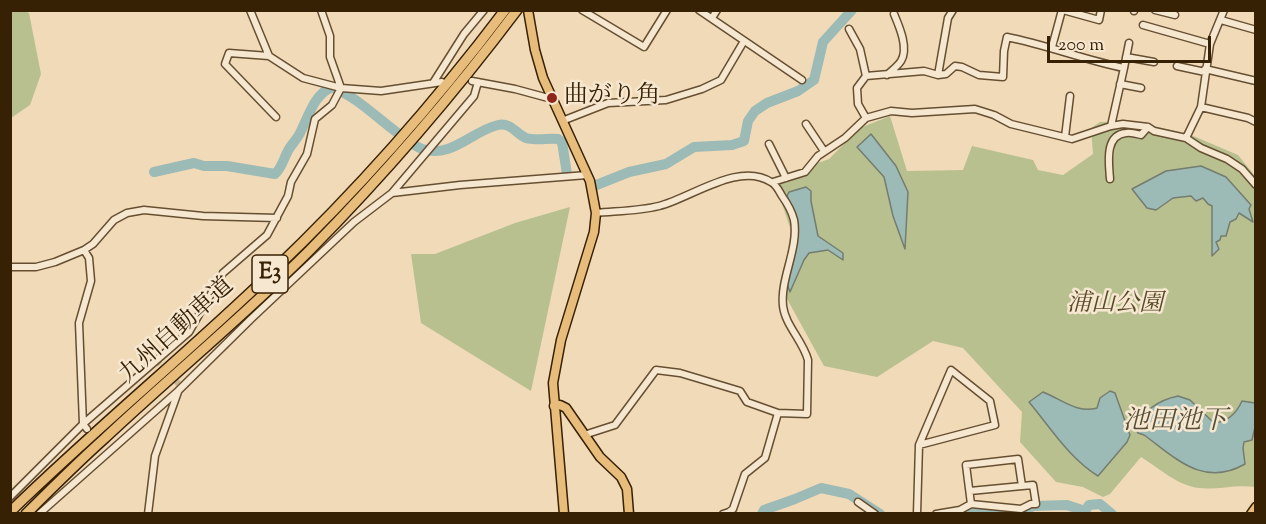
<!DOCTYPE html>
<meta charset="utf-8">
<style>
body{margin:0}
#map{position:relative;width:1266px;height:524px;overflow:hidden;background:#f1dab8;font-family:"Sorts Mill Goudy",serif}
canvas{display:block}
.frame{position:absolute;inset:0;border:12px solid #372104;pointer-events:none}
.scale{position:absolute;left:1047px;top:36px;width:164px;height:27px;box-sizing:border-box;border:3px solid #372104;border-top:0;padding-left:8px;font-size:18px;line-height:21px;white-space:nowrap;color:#372104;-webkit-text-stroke:4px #f6e7d1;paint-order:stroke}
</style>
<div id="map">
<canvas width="1266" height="524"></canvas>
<div class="frame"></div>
<div class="scale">200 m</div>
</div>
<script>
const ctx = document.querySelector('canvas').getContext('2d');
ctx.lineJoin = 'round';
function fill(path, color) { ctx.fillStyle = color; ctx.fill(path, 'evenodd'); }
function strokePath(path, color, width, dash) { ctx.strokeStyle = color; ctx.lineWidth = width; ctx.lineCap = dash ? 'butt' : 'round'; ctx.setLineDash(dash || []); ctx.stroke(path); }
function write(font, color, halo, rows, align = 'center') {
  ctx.font = font + ' "Sorts Mill Goudy","Noto Serif JP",serif'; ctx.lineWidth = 5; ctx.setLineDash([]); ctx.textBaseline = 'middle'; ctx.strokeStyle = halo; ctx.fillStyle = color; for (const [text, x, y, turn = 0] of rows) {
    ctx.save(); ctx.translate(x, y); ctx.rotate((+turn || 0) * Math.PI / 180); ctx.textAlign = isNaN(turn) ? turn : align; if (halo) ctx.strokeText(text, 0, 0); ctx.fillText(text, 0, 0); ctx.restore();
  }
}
fill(new Path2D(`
 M11,10L24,11L29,13L41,74L30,105L11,118Z
 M890,116L907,171L963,170L972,146L1033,160L1038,170L1063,175L1093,154L1091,128L1100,122L1133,121L1191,135L1238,155L1255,176V487C1236,484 1218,490 1199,488C1178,486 1159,468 1141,457L1110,494L1103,497L1083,487L1056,482L1020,442L1022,412L963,348L933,341L877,377L824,366L781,288L791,231L774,179L829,159L860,128Z
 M570,207L531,391L421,323L411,254H435L515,223Z`), '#b8c090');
const water = new Path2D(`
 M871,134L896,166L908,192L905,249L893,216L884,177L857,147Z
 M1201,166L1226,177L1251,205L1249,209L1253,222L1239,213L1236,219L1230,222L1226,236H1221L1220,240L1216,242L1219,249L1212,256V206L1208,204L1203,198L1196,201L1191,196L1173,198L1156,210L1147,208L1132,189L1166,171Z
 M806,187L811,191V201L818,236L843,253V260L828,250L809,253L804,260L790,292L787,284L796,219L787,196L789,192Z
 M1110,391L1115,393L1130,435L1127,442L1098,476C1069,458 1050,427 1029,402L1043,392C1061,399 1078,414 1097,408L1100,398Z
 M1178,396L1190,400L1214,423C1228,422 1236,414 1242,401L1255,403V427L1252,440L1244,442L1243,448L1245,464C1203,488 1176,458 1144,435L1138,433L1135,428C1144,410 1159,400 1178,396Z`);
fill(water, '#9cbab6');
strokePath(water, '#747d6f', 1.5);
strokePath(new Path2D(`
 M154,172L194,163L204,166H227L275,174C282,168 284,157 289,149C292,144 297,139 300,133C308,118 314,94 332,87C357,97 377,118 399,134C406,139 414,146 422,149C451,159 472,131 498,125C511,122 516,134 526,138C536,141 548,138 558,139L562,142L567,174
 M594,186L629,172L666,164L694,147L732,145L744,141L748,121L755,111L767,103L798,91L814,80L823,42L852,10
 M762,514L764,510L795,499L821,488L849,494L880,514
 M962,514L971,507L1021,512L1033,506L1067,505L1085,511L1089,505L1100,504L1112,514`), '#9cbab6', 10);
strokePath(new Path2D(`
 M156,360L179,384
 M87,429L105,449`), '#ccb594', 6, [6, 3]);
const minor = new Path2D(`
 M250,10L269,56
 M582,10L644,47L667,10
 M699,10L802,80
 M1063,10L1099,20L1101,10
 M1155,10L1175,15
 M1134,11V10
 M712,18L717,10
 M1221,20L1256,30
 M1143,25L1210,44
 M849,29L860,49L866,76
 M1052,47L1062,10
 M1126,57L1154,62
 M1177,66L1205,72
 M1124,68L1129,43
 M1205,69L1256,81
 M887,75C891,71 898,66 901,61C909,48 899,26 894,14
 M938,75L948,18L953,10
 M472,81L515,89L552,99
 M433,83L464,34L484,10
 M1120,84L1141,88
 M1201,107L1248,118L1256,122
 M276,117L225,64L229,53L269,56L303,78L341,88L381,91L442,82
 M866,118L858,104L857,88L866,76L924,71L938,75L946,74L955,66L962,67L979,75L1003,77L1004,51L1007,37C1047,45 1085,60 1124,68L1111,126
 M562,121L608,103L666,100L702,89L721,80L744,41
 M806,124L824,151
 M1065,137L1070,96
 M1186,138L1201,107L1210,44L1224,10
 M769,144L786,178
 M1110,179C1109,164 1104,135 1126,133C1131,132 1137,134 1141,135L1148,127
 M773,182L805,172L818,156L845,138L866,118L891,111L912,113L975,109L994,115L1011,124L1072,139L1111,126L1123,124L1148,127L1154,131L1186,138L1201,148L1227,159L1242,169L1256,185
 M392,193L460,185L587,175
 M596,213C616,211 639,211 659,206C691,198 739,161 771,182C776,184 779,191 782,196C787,203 792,212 794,220C799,249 780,278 783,306C785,325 803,341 808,360L807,414L778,413
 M84,250L89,258L91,281L79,323L83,424L87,429
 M10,267H36L55,262L84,250L93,244L114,220L127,213L144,210L203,216L277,218
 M951,370L990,401L995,425L919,445Z
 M584,435L615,425L656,370L680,373L740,391L747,402L778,413L765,458L745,474L733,509L729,512L723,514
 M10,497L83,424L189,332L223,273L267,235L288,196L291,182L307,154L315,119L332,105L341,88L330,57V36L321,10
 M858,502L875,514
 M971,504L1021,509L1031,504H1036L1033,485L1022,486
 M39,514L178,391L251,319L354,222L392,193L474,96L478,82
 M148,514L155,456L178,392
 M917,514L919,445
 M936,514L960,510L971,504L966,465L1018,459L1022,486L970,491`);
const major = new Path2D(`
 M528,10L535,50L543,78L590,181L596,213L594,232L561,340L553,383L564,514
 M554,406L560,405L566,408L600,457L621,477L627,489L629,514
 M1251,514L1256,507`);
const highway = new Path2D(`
 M10,512C95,429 187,354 272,272C357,191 434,104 505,10
 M26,514C52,488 78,462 105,438C172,375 244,316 309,251C384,175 453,95 517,10`);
strokePath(minor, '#664f31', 9);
strokePath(major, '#372104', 11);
strokePath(highway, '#372104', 12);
strokePath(minor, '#f6e7d1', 6);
strokePath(major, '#e8bd7c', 8);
strokePath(highway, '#e8bd7c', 9);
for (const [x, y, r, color] of [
 [552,98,6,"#8f2418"]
]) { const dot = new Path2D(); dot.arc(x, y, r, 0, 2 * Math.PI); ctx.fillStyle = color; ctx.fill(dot); strokePath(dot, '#f6e7d1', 2); }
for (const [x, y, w] of [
 [270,274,36]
]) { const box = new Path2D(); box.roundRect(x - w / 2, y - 19, w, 38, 4.5); ctx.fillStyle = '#f6e7d1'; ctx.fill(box); strokePath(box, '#372104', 1.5); }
write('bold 22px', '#372104', null, [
 ["E3",270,274]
]);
write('24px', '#372104', '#f6e7d1', [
 ["曲がり角",564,98]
], 'left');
write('italic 24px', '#574927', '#f6e7d1', [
 ["浦山公園",1115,306]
]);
write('24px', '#372104', '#f6e7d1', [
 ["九州自動車道",178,332,-42]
]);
write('italic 26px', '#554f39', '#f6e7d1', [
 ["池田池下",1175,424]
]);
</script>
